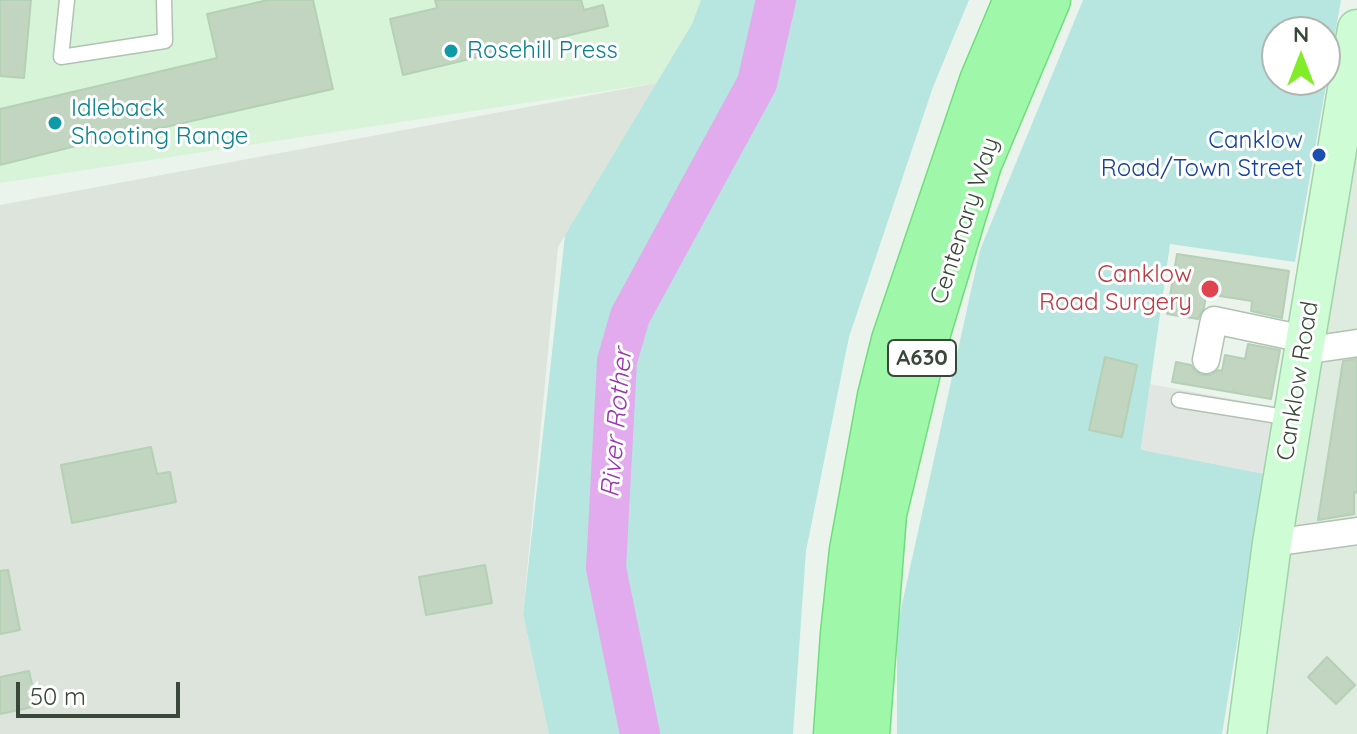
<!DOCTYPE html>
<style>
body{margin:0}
#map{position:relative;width:1357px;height:734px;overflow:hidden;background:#ebf4ec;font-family:Quicksand,sans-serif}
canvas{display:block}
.north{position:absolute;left:1261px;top:16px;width:80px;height:80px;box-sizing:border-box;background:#fff;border:2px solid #b0b6b0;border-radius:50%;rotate:0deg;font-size:22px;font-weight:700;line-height:32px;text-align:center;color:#394839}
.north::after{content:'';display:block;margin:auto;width:28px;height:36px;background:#80ed28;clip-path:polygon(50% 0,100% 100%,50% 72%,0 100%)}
.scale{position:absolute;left:16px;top:682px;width:164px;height:36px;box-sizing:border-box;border:4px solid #394839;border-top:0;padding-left:10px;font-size:24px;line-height:28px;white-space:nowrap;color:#394839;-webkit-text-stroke:6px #fff;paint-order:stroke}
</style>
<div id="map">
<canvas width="1357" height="734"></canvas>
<div class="north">N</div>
<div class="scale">50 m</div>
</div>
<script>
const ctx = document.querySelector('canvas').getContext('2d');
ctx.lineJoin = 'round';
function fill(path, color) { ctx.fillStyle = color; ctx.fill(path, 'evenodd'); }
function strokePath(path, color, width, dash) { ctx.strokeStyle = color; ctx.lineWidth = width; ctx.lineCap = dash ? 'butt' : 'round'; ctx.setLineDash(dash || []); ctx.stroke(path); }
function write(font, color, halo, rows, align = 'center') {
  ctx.font = font + ' Quicksand,sans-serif'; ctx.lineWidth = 6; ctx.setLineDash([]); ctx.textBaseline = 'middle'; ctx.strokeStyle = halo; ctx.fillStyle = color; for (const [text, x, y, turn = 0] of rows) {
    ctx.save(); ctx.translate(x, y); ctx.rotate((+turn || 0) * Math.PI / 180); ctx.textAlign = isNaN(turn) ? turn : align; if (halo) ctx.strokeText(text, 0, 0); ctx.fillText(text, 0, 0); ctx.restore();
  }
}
fill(new Path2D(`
 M1357,72V734H1230Z`), '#ddecde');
fill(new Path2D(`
 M0,0H701L692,24L657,83L0,183Z`), '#d8f4d8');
fill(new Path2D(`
 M657,83L558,247L523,614L549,734H0V205Z`), '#dce4dc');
fill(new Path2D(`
 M701,0H969L933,87L849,337L806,551L793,734H549L523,614L565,235L692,24Z
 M1083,0H1341L1295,262L1170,244L1141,449L1265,474L1222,734H897V627L980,250ZM1277,32H1325V80H1277Z`), '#b6e6df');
fill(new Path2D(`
 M1150,384L1274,407L1265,474L1141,450Z`), '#e2e6e2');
strokePath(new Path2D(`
 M640,734L606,568L617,361L630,316L757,83L776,0`), '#e1abed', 40);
const building = new Path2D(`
 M0,0H31L24,78L0,76Z
 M268,0H313L333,89L121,137L120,135L0,165V109L217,58L207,14Z
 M435,0H581L584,10L603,5L608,26L403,75L390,19L437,8Z
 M1177,254L1289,271L1282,318L1251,311L1252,301L1206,294L1204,308L1198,319L1167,314Z
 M1248,344L1280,350L1271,399L1172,382L1176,362L1191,365L1195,371L1202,375H1210L1218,370L1222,371L1225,355L1245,359Z
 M1105,357L1137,365L1122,437L1089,430Z
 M1357,359V493L1354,492V514L1318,520L1343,361Z
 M151,447L157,474L170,472L176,502L72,523L61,465Z
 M485,565L492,603L426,615L419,577Z
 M8,570L20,630L0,634V571Z
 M1327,657L1355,685L1336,704L1308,677Z
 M29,671L37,706L0,714V677Z`);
fill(building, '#c1d5c1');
strokePath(building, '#b4d0b5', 2);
const lane = new Path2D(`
 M67,0L61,57L165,41L164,0
 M1179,400L1291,418`);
const street = new Path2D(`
 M1303,351L1357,343
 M1206,360L1214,320L1304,339
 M1272,543L1357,531`);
const secondary = new Path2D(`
 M1247,734L1272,543L1357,29`);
const primary = new Path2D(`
 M835,734L842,634L851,550L879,396L893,340L981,81L1015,0
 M868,734L885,514L926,343L980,164L1049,0`);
strokePath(lane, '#b0c2b2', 17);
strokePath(street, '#b0c2b2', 29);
strokePath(secondary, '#9fd4a7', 41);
strokePath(primary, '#6fdd7b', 45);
strokePath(lane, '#fff', 14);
strokePath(street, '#fff', 26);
strokePath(secondary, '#cdfcd5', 38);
strokePath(primary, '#9ff8aa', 42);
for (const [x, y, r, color] of [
 [451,51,8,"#0f9aa8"],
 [55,123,8,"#0f9aa8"],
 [1319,155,8,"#1a4fb4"],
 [1210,289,10,"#e0444e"]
]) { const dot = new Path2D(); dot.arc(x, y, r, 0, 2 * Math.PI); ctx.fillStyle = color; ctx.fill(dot); strokePath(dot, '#fff', 3); }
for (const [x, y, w] of [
 [922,358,68]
]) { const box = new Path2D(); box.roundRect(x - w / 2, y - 18, w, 36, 6); ctx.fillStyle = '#fff'; ctx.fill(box); strokePath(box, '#394839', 2); }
write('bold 22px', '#394839', null, [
 ["A630",922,358]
]);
write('24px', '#0d838f', '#fff', [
 ["Rosehill Press",467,51],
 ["Idleback",71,109],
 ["Shooting Range",71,137]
], 'left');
write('24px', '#164399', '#fff', [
 ["Canklow",1303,141],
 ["Road/Town Street",1303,169]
], 'right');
write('24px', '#394839', '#fff', [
 ["Centenary Way",965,221,-72],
 ["Canklow Road",1298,381,-81]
]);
write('24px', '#be3a42', '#fff', [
 ["Canklow",1192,275],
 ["Road Surgery",1192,303]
], 'right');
write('italic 26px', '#9a37af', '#fff', [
 ["River Rother",617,423,-85]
]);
</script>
